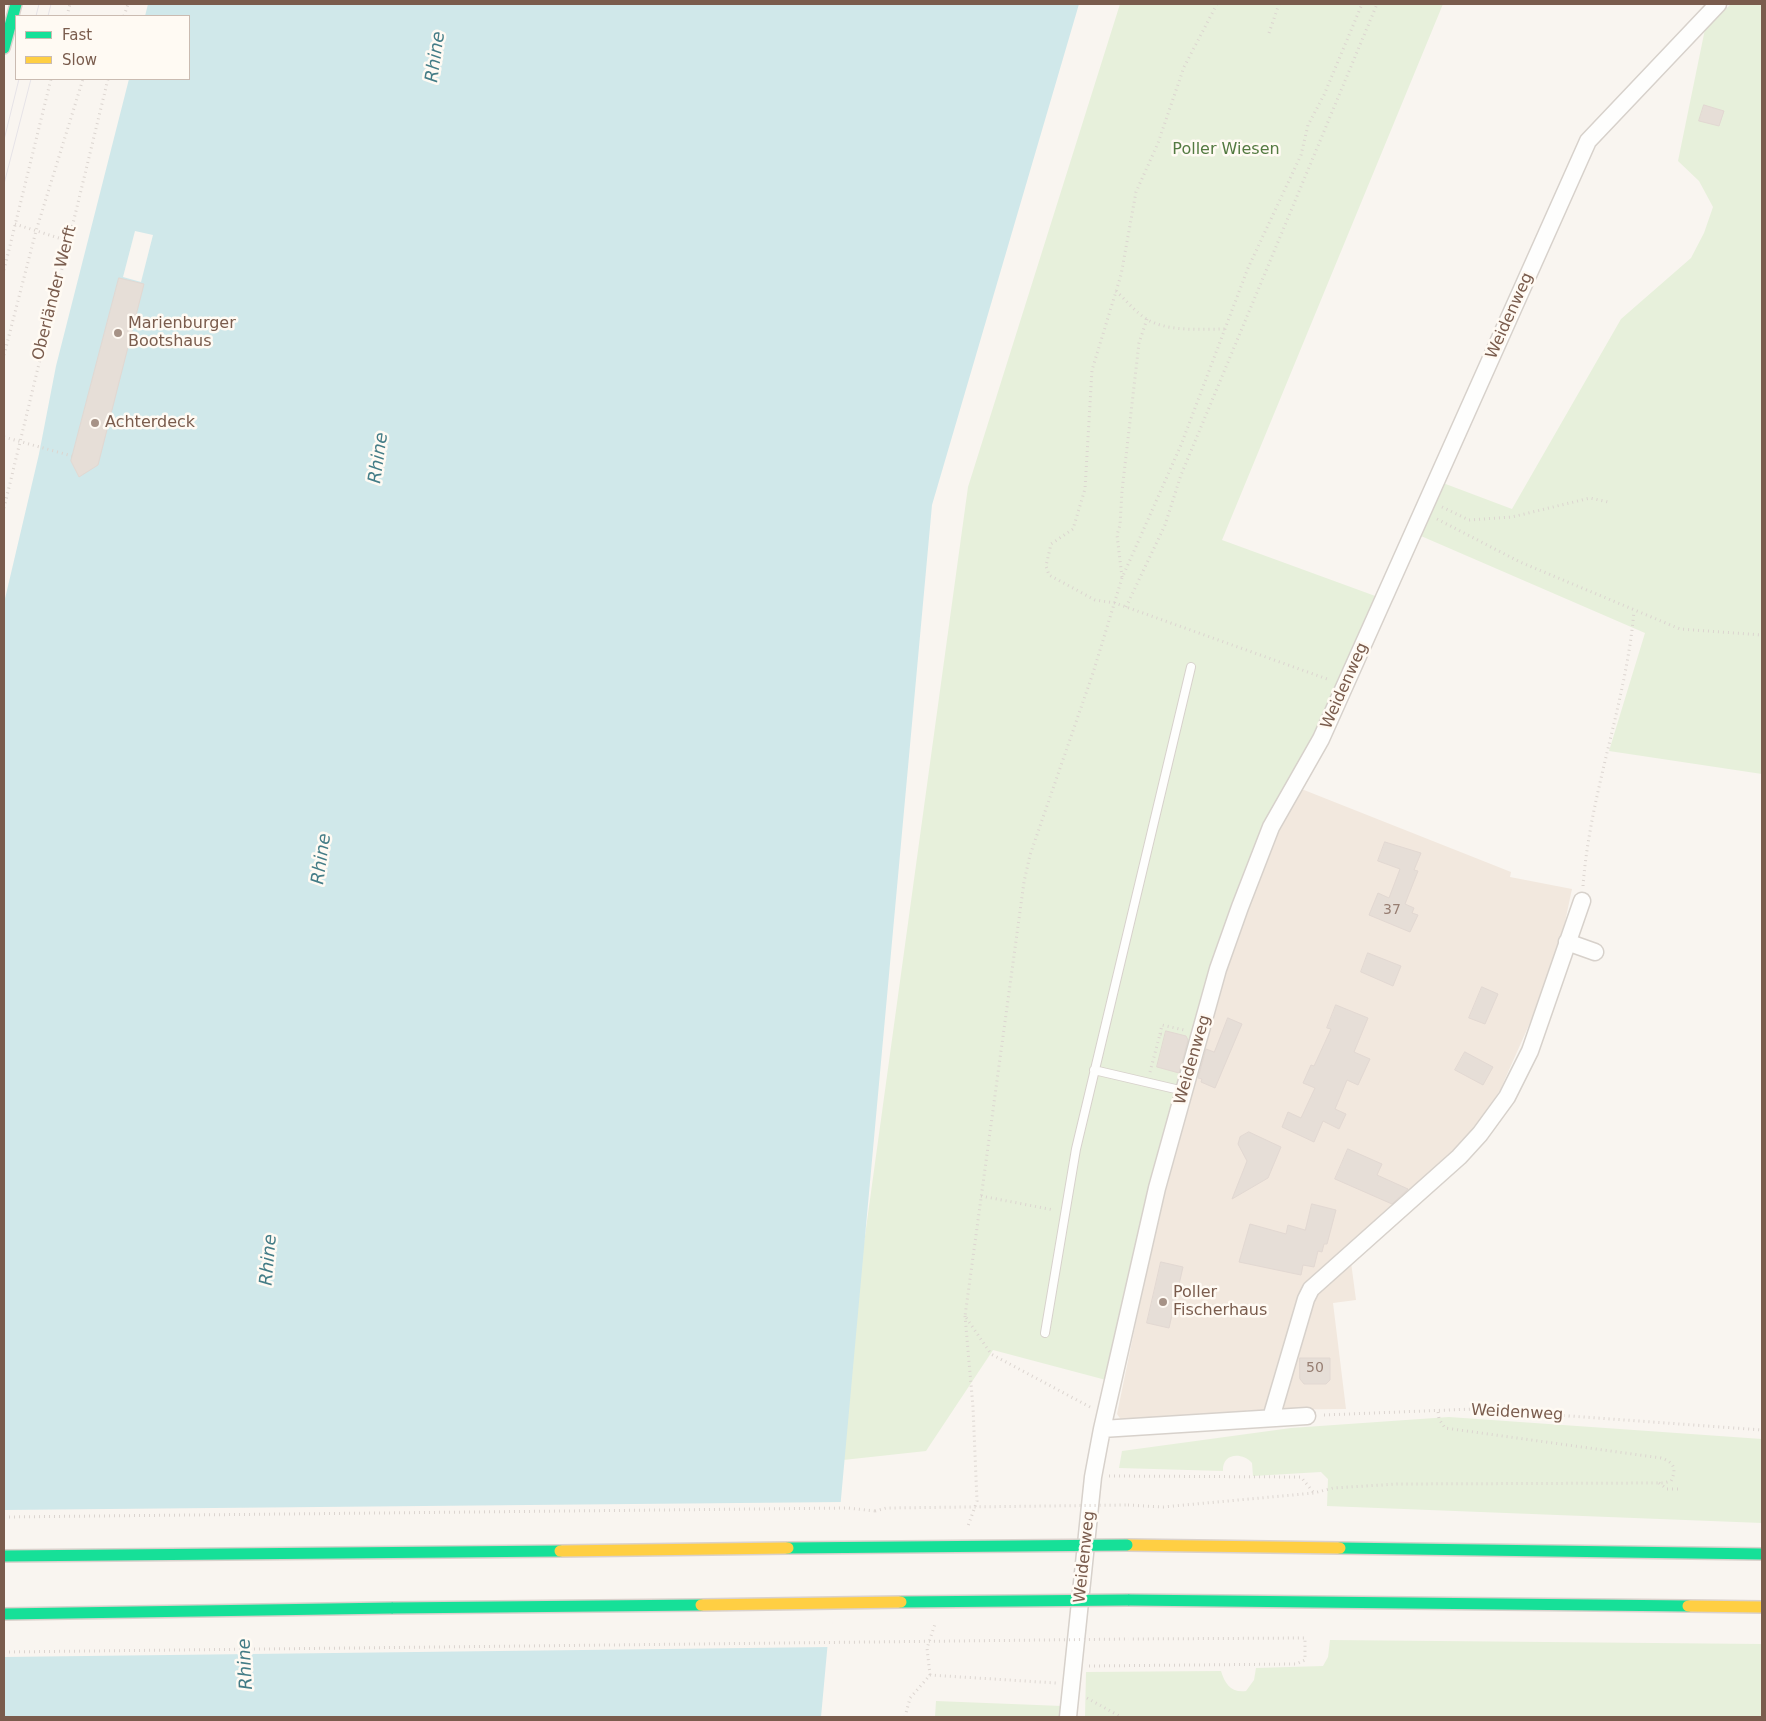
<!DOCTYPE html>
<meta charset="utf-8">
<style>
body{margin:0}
#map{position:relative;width:1766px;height:1721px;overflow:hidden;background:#f9f5f0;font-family:"DejaVu Sans",sans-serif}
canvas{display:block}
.frame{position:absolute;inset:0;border:5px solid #7a5c4d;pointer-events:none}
.legend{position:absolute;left:15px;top:15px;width:175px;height:65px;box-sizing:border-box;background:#fffaf3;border:1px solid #cabbb1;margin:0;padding:6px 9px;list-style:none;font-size:15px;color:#7a5c4d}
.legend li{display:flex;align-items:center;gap:10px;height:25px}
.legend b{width:25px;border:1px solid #cabbb1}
</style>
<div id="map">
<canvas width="1766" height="1721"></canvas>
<div class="frame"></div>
<ul class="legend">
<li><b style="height:6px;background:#16e098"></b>Fast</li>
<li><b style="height:6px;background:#ffcf43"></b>Slow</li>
</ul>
</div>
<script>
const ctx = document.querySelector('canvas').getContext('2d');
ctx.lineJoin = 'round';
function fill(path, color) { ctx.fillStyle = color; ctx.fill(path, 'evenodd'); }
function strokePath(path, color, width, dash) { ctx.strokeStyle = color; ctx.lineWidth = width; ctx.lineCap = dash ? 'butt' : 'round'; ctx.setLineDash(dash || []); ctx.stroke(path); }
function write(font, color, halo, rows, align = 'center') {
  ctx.font = font + ' "DejaVu Sans",sans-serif'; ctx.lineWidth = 5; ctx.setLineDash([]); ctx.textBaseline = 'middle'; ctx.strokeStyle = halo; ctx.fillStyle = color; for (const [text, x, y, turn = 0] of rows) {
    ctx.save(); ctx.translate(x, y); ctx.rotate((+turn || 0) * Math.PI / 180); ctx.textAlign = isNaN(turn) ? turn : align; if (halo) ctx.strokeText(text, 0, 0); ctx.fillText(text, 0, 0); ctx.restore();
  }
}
fill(new Path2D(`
 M1299,788L1511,872L1510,877L1572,889L1556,964L1501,1088L1479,1126L1461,1144L1349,1247L1356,1300L1333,1303L1346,1409L1255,1410L1124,1424L1117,1414L1164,1186L1220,988L1270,840Z`), '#f2e8de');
fill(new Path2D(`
 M1120,4H1443L1222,540L1378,597L1313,743L1195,1040L1183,1063L1150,1182L1106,1380L993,1350L926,1451L834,1461L968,487Z
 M1731,4H1762V774L1609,751L1645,633L1421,536L1443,483L1512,509L1621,319L1691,258L1704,233L1713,207L1699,181L1678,161L1705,29Z
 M1449,1417L1762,1439V1523L1327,1506L1328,1479L1321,1472L1253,1476L1252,1463C1242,1452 1222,1453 1223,1471L1119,1468L1122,1451L1291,1428Z
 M1330,1640L1762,1644V1717H1085L1086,1672L1221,1671C1225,1684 1231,1693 1246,1691L1254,1680L1256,1668L1323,1666L1328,1657Z
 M936,1701L1062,1706V1717H935Z`), '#e7f0db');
fill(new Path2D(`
 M148,4H1079L932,505L821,1717H4V603L39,454L56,366L129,79H189V16H145Z`), '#d0e8ea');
fill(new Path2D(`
 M135,231L153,235L141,282L123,277Z
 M844,1502L830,1647L4,1657V1510Z`), '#f9f5f0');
const building = new Path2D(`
 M1704,105L1724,111L1719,126L1699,121Z
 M119,278L144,284L98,465L79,477L71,461Z
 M1385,842L1421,853L1414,870L1418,871L1405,904L1414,908L1412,913L1418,915L1410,932L1369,915L1378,893L1389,898L1400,869L1378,861Z
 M1368,953L1401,966L1393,986L1361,972Z
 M1482,987L1498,994L1485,1024L1469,1018Z
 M1336,1005L1368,1018L1354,1052L1370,1059L1358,1085L1347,1080L1335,1109L1346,1114L1339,1129L1323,1121L1314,1142L1282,1127L1288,1112L1301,1118L1315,1088L1303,1083L1311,1065L1314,1066L1331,1029L1327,1028Z
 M1228,1018L1242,1024L1215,1088L1201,1082L1202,1079L1198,1078L1206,1049L1214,1052Z
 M1166,1031L1186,1036L1188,1040L1179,1073L1157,1067Z
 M1465,1052L1493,1067L1483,1085L1455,1070Z
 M1249,1132L1281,1147L1268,1178L1232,1199L1247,1161L1238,1144L1240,1137Z
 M1348,1149L1382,1164L1377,1175L1408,1189L1392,1204L1335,1179Z
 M1312,1204L1336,1210L1327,1244H1324L1322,1252L1318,1251L1314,1267L1303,1265L1301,1275L1239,1262L1250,1224L1286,1234L1288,1225L1305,1230Z
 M1161,1262L1183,1267L1169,1328L1147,1323Z
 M1300,1358H1330V1380L1326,1384H1304L1300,1379Z`);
fill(building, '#e6ded7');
strokePath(building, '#e2d8d2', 1);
const lane = new Path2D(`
 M1094,1070L1184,1091
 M1045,1333L1076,1149L1191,667`);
const street = new Path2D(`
 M1567,942L1595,952
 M1271,1418L1306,1299L1311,1289L1459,1157L1480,1134L1507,1097L1530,1051L1582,901
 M1102,1429L1307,1416
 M1068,1717L1093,1477L1102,1429L1157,1188L1218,969L1240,907L1271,827L1321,739L1588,141L1718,4`);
const fast = new Path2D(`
 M4,48L16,4
 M1340,1548L1762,1554
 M1128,1600L1688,1606
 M4,1614L393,1608`);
const slow = new Path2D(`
 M1127,1545L1340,1548
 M1688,1606L1762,1607`);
strokePath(lane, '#d7d1cb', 10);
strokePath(street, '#d7d1cb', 19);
strokePath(fast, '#dad1cc', 14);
strokePath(slow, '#dad1cc', 14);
strokePath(new Path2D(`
 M1217,4L1184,67L1158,143L1136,192L1121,275L1092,370L1085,489L1073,529L1051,544L1046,566L1049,575L1095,600L1115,603L1330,680
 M67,16L70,4
 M124,16L128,4
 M1269,33L1279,4
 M15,224L68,241
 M4,270L51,79
 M1116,291C1126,300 1136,313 1148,320C1170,332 1201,329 1225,329
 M4,355L36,231L83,79
 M4,437L72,456
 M1442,507L1469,520L1512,517L1590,498L1608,502
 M4,508L108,79
 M1437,519L1520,562L1680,629L1762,635
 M1122,577L1117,535L1120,525L1122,491L1139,343L1147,319
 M1126,607L1165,525L1181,475L1377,4
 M1583,886C1590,792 1626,704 1634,611
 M1160,1034L1162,1025L1184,1030
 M1150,1072L1160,1034L1165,1035
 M981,1196L1054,1210
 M965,1316L973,1407L977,1501L968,1526
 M1090,1407L991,1354L965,1316L1024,882L1030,855L1093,673L1122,578L1181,445L1248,268L1301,155L1308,125L1324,95L1362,4
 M1324,1415L1474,1409L1762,1430
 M1109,1476L1301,1477L1314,1493
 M1659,1483L1667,1489H1678
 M1128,1505L1163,1507L1314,1493L1333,1488L1397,1484L1664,1483L1671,1481C1677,1469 1674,1462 1661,1458L1445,1428L1439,1419L1438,1411
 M4,1517L848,1508L875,1511
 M1089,1666L1296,1664L1305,1660V1638L1129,1639
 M930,1675L927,1648L935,1624
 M1087,1698L1121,1717
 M905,1717L910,1698L930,1675L1056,1683`), '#dcd5d0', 3, [1, 4]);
strokePath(lane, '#fefefd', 8);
strokePath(street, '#fefefd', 16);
strokePath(fast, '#16e098', 11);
strokePath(slow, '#ffcf43', 11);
strokePath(new Path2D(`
 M36,16L39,4
 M48,16L51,4
 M4,140L19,79
 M4,184L31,79`), '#e6e3e7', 1);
const fastBridge = new Path2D(`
 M788,1548L1127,1545
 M4,1556L560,1551
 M901,1602L1128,1600
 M393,1608L701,1605`);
const slowBridge = new Path2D(`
 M560,1551L788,1548
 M701,1605L901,1602`);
strokePath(fastBridge, '#dad1cc', 14, []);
strokePath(slowBridge, '#dad1cc', 14, []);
strokePath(new Path2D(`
 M875,1511L886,1508L1128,1505
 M4,1652L1129,1639`), '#dcd5d0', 3, [1, 4]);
strokePath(fastBridge, '#16e098', 11);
strokePath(slowBridge, '#ffcf43', 11);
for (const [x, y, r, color] of [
 [118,333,5,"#a69286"],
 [95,423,5,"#a69286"],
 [1163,1302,5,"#a69286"]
]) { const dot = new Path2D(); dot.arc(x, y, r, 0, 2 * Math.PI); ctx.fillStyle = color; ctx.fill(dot); strokePath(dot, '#fffaf3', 2); }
write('14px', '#977e72', null, [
 ["37",1392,910],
 ["50",1315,1368]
]);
write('16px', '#537a41', '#fffaf3', [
 ["Poller Wiesen",1226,150]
]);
write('16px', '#7a5c4d', '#fffaf3', [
 ["Oberländer Werft",55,293,-76],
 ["Weidenweg",1510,316,-66],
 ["Weidenweg",1345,686,-66],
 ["Weidenweg",1193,1060,-74],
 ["Weidenweg",1517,1413,3],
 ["Weidenweg",1085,1557,-84]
]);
write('16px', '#7a5c4d', '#fffaf3', [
 ["Marienburger",128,324],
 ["Bootshaus",128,342],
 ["Achterdeck",105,423],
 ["Poller",1173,1293],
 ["Fischerhaus",1173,1311]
], 'left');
write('italic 18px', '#437c86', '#fffaf3', [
 ["Rhine",436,57,-82],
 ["Rhine",379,458,-82],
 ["Rhine",322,859,-82],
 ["Rhine",269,1260,-85],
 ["Rhine",246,1664,-93]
]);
</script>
